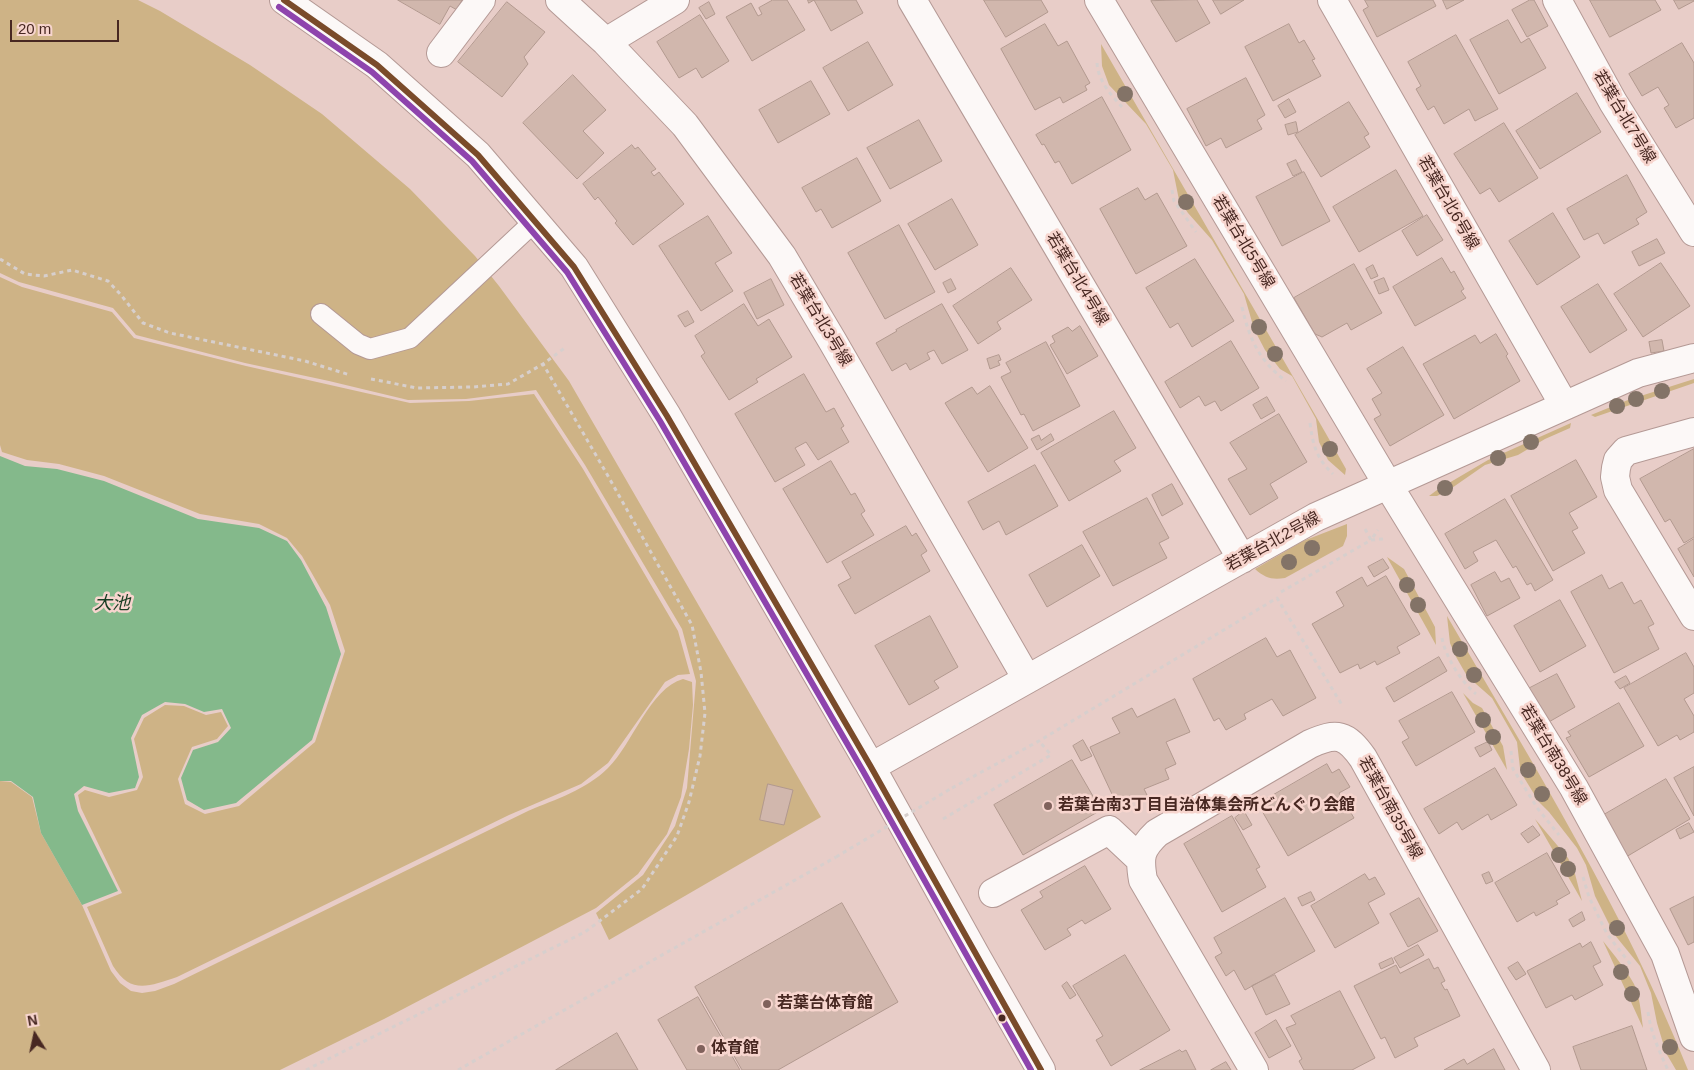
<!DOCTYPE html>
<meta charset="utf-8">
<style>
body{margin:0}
#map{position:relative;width:1694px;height:1070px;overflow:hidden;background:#e8cdc8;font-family:Helvetica,sans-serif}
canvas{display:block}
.north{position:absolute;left:10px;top:1010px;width:50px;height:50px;-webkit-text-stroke:4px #f7d5ce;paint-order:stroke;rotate:350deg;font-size:14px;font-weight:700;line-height:20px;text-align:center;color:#482822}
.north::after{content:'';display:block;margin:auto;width:18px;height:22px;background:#482822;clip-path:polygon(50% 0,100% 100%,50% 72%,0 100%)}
.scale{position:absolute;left:10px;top:20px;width:109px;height:22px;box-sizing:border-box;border:2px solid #482822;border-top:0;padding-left:6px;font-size:15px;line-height:18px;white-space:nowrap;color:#482822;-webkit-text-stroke:4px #f7d5ce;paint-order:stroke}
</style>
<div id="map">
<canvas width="1694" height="1070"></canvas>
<div class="north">N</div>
<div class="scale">20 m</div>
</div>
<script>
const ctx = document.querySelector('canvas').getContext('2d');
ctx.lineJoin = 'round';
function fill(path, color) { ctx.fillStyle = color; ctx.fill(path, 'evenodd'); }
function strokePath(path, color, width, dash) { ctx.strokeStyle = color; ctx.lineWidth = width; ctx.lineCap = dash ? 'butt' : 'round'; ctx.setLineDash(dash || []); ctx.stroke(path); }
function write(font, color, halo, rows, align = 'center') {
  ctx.font = font + ' Helvetica,"Noto Sans JP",sans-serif'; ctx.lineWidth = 5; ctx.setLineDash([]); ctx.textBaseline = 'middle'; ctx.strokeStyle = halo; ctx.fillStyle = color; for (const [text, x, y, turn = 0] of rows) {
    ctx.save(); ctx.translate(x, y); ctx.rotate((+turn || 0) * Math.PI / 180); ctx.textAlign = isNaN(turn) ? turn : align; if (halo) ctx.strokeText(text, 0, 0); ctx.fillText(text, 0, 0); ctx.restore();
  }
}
fill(new Path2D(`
 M0,0H138L160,11L250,65L322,114L410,189L475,256L499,286L569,381L821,817L609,940L596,913L643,875L675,826L687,788L696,681L682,629L585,465L536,390L466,399L408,400L329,381L245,363L136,335L113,308L19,282L0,273Z
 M1101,44L1325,432L1346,469L1345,475L1328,460L1319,442L1316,419L1292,376L1280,369L1265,350L1254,329L1244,294L1212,240L1188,213L1179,200L1173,170L1146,124L1109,85L1102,66Z
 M0,277L22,287L112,312L134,338L246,366L410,403L469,401L534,394L583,469L678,631L690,674L678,675L665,682L608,763L581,784L509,815L177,977C149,986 131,995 113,966L87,907L122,893L81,808L78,795L85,790L109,797L137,790L143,777L134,739L144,718L165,705L184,706L206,715L221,712L228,726L217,739L192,747L178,779L185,804L205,814L239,806L315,742L345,651L330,605L302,556L287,538L259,524L200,514L104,476L59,464L27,460L2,452L0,445Z
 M1694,379V383L1595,417L1591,415L1628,400Z
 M1571,423L1570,428L1545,439L1518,455L1485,465L1449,490L1437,496H1429L1437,490L1488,460Z
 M1347,524V536L1343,546L1285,578C1272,580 1265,578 1255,569L1303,541Z
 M1387,557L1404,569L1435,627L1436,645Z
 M1447,616C1532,763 1625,912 1688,1070H1676L1666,1053L1657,1023L1651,993L1640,966L1614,934L1595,896L1586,865L1577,848L1549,812L1539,802L1523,776L1520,768L1517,742L1492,698L1467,676L1455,655L1450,643Z
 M683,679L692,682L693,705L689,749L681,797L667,834L638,874L596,908L384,1019L280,1070H0V781L11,782L32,797L41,833L82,905L111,971L120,983L131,991L142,993L155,991L174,984L528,811C556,799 586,790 608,768C632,745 650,688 683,679Z
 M1463,693L1473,703L1482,708L1503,746L1507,770Z
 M1535,819L1568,858L1574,870L1582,901Z
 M1603,941C1614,955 1626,969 1634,984C1640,997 1641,1013 1643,1028Z`), '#ceb386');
fill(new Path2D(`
 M0,456L25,466L57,469L104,481L198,519L259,528L287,541L301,560L326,607L341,654L312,740L236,803L204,810L187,800L181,778L193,750L218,742L231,728L222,709L204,712L185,704L165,702L142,715L131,738L139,777L135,788L109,793L84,786L74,794L78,811L118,891L82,905L41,833L33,797L11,781H0Z`), '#84b98b');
const building = new Path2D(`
 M398,0H462L457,10L450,6L440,24Z
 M773,0H787L805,30L752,61L726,17L751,3L758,16L762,14L759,8Z
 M808,0H856L863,13L831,31L814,0L809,3Z
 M984,0H1041L1048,12L1006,37Z
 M1197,0L1210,23L1176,42L1151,1Z
 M1213,0H1244L1221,14Z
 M1365,0H1433L1436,6L1377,37L1363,10L1368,7Z
 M1443,0H1464L1447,9Z
 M1530,0H1534L1548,26L1527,37L1512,10Z
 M1590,0H1655L1661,10L1610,37Z
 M1674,0H1694V1L1679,9Z
 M507,2L545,32L524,57L528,64L502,97L458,62Z
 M709,2L715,14L706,19L699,8Z
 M700,15L729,61L702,78L696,68L679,78L657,42Z
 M1508,20L1521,43L1529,38L1546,68L1499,94L1470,40Z
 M1045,24L1058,46L1067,41L1090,83L1085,86L1087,90L1063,103L1060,97L1035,110L1001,49Z
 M1289,24L1299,43L1304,40L1315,59L1312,60L1321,76L1273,101L1245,47Z
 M1456,35L1498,109L1475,121L1469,109L1444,124L1434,106L1428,110L1416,89L1421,86L1408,62Z
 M868,42L893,85L848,111L823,68Z
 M1682,43L1694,63V118L1676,128L1664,108L1669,105L1658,87L1642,96L1629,74Z
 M573,75L606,110L583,131L604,153L577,179L523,123Z
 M1246,78L1265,115L1257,120L1262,129L1226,148L1221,138L1206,146L1187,109Z
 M811,81L830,114L778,143L759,110Z
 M1577,93L1601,132L1540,169L1516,131Z
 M1102,97L1131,150L1072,184L1059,161L1055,163L1044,144L1042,145L1036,135Z
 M1289,99L1296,112L1285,118L1278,106Z
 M1349,102L1369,134L1364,137L1370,147L1321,177L1295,135Z
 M919,120L942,161L890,189L867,148Z
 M1296,122L1298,132L1288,135L1285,125Z
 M1504,123L1538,178L1499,202L1490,188L1480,194L1454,154Z
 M632,145L635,149L638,147L656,169L651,172L654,176L659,172L684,204L633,245L615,223L617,221L598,197L595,200L583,184Z
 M857,158L881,201L832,228L821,209L816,212L802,188Z
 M1296,160L1302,172L1293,176L1287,164Z
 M1396,170L1423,216L1359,252L1333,207Z
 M1304,172L1330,221L1282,246L1256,197Z
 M1627,175L1647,212L1636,219L1639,224L1604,244L1598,233L1584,240L1567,209Z
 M1138,188L1145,200L1157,193L1187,246L1136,274L1100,209Z
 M952,199L978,245L935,270L908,224Z
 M1553,213L1580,257L1537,285L1509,241Z
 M1427,215L1443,240L1417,256L1402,231Z
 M708,216L732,253L715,263L733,291L701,311L659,246Z
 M899,225L935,292L885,319L848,253Z
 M1657,239L1665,253L1639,266L1632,252Z
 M1442,258L1451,273L1454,271L1464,289L1461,291L1466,298L1415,326L1393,287Z
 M1195,259L1234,321L1192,347L1178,323L1170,328L1146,288Z
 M1661,263L1690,306L1643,337L1614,294Z
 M1354,264L1382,313L1351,330L1347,323L1322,337L1315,334L1294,298Z
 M1373,265L1378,276L1371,279L1366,269Z
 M1011,268L1032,300L997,322L1001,329L978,344L953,306Z
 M1384,278L1389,290L1379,294L1374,282Z
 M771,279L784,305L757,319L744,293Z
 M951,279L956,289L948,293L943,283Z
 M1598,284L1627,330L1590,353L1561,307Z
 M744,304L758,326L769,319L792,357L756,379L758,382L729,400L701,356L705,353L695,336Z
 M942,304L968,350L942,364L934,350L927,353L930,359L910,370L906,363L892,371L876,343L897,331L896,330Z
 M688,311L694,322L685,327L678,316Z
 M1080,326L1098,356L1067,374L1050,345L1055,342L1052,336L1068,327L1072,331Z
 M1496,334L1508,354L1506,356L1520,381L1454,419L1423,364L1475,335L1480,343Z
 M1662,340L1664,351L1651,353L1649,342Z
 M1231,341L1259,388L1221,411L1215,401L1205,406L1199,396L1180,408L1165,382Z
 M1046,342L1080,406L1033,431L1024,414L1021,415L1001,377L1011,372L1006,363Z
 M1403,347L1444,415L1390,446L1374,419L1381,415L1372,399L1382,393L1367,369Z
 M999,355L1001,360L998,361L1000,365L990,369L987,359Z
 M804,374L826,412L834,408L844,426L841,428L849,442L818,460L806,442L795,448L805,465L775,482L735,414Z
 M990,386L1028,448L988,472L945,403L972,387L977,394Z
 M1267,397L1275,411L1261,419L1253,405Z
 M1114,411L1136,448L1114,461L1121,471L1069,501L1041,453Z
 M1279,414L1307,462L1270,484L1278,498L1250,515L1228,479L1247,469L1230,443Z
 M1051,434L1054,440L1037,450L1031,439L1039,435L1041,440Z
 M1694,449V537L1684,543L1670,519L1665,522L1640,479Z
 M1576,460L1597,497L1569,513L1578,528L1572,531L1585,553L1553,571L1511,496Z
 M831,461L851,495L855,493L865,511L861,514L874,535L827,563L783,489Z
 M1035,465L1058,506L1006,535L999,521L983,530L968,502Z
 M1172,484L1183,504L1162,516L1152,495Z
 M1147,498L1169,538L1159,543L1167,558L1113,586L1083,532Z
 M1505,499L1553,580L1535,591L1531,583L1527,585L1516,566L1513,568L1496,540L1473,552L1478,561L1465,569L1445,534Z
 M906,526L912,536L916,533L927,551L921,555L930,571L855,614L838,585L851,578L842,562Z
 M1694,539V577L1678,549Z
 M1082,545L1100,576L1047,607L1029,575Z
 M1383,559L1389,568L1374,577L1368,567Z
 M1495,572L1501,582L1509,578L1520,598L1487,616L1471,585Z
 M1602,575L1609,589L1622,582L1634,604L1641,600L1654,624L1648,627L1659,649L1614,673L1571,592Z
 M1386,576L1420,634L1397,647L1400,653L1377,665L1375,661L1360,669L1358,664L1340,673L1312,624L1344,606L1336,592L1362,577L1367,586Z
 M1560,600L1586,646L1540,672L1514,626Z
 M930,616L958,667L934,681L939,688L909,705L875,646Z
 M1266,638L1277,657L1290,650L1316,698L1283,716L1272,699L1244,714L1246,719L1226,730L1219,718L1214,721L1193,679Z
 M1686,653L1694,667V693L1684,699L1694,716V732L1680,740L1677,735L1658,746L1624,688Z
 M1439,657L1447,671L1394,702L1386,688Z
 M1557,674L1575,707L1547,723L1528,689Z
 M1626,676L1630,683L1620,689L1615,682Z
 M1452,692L1475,732L1416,766L1402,742L1409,738L1399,721Z
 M1175,699L1190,732L1166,742L1176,764L1165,769L1169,779L1144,789L1147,795L1118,807L1090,747L1120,733L1112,718L1132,708L1137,717Z
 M1619,703L1644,746L1589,777L1566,738L1571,736L1568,732Z
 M1083,740L1092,756L1081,761L1073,746Z
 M1488,742L1492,750L1480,757L1475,748Z
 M1072,760L1101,810L1023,855L994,805Z
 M1327,764L1332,773L1339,769L1350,787L1339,793L1354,818L1288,856L1258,804Z
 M1694,767V816L1674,778Z
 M1495,768L1517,805L1491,820L1488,814L1462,830L1457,822L1439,834L1424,809Z
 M1666,779L1690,819L1626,857L1602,816Z
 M768,784L793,790L784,825L760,820Z
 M1244,811L1252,825L1243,830L1235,818Z
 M1232,816L1260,867L1256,869L1266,887L1222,912L1184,844Z
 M1689,823L1694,832L1680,839L1676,830Z
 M1533,826L1540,835L1528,843L1521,834Z
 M1547,853L1570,893L1556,901L1558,904L1536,916L1534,912L1517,922L1495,883Z
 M1085,866L1111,909L1085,924L1082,920L1067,929L1071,935L1045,950L1021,910L1043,897L1040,892Z
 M1489,872L1493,881L1486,884L1482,875Z
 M1365,874L1369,880L1375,877L1385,894L1368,903L1379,923L1335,948L1311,906Z
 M1311,892L1315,900L1302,906L1298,898Z
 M1694,897V942L1688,945L1670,909Z
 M1285,898L1315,951L1245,990L1234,970L1226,976L1215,957L1222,953L1214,938Z
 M1419,898L1438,931L1408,947L1390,914Z
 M842,903L898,1002L778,1070H742L695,987Z
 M1582,912L1585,920L1573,927L1569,920Z
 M1591,942L1601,962L1593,966L1603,985L1575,1000L1572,995L1546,1008L1527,971L1580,943L1582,947Z
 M1418,945L1424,955L1400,968L1394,958Z
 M1125,955L1170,1030L1111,1066L1096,1040L1103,1036L1073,986Z
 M1392,958L1394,963L1381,969L1379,964Z
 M1429,959L1434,969L1438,967L1445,981L1441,983L1445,990L1447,989L1460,1016L1414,1038L1418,1046L1395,1058L1385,1037L1381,1039L1354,986L1396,965L1400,973Z
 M1518,962L1526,974L1516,980L1508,968Z
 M1275,975L1290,1004L1266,1015L1252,986Z
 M1067,982L1076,995L1070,999L1062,986Z
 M1340,991L1375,1058L1352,1070H1304L1299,1061L1302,1059L1286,1028L1296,1024L1291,1016Z
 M698,997L740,1070H687L658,1020Z
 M1276,1020L1291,1046L1269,1058L1255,1033Z
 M1632,1026L1647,1070H1581L1573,1047Z
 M617,1033L638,1070H556Z
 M1494,1049L1505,1070H1444L1464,1059L1467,1064Z
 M1180,1050L1182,1052L1186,1050L1196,1070H1140Z
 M1226,1062L1231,1070H1211Z`);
fill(building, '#d1b7ad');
strokePath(building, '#b2998f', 1);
const lane = new Path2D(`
 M321,314L358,344L370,349L410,338L535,221`);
const street = new Path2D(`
 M560,0L606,42L685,125L782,256L833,342L1027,679
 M912,0L1242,559
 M1099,0L1388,485L1574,788L1665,954L1694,1037
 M1332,0L1564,405
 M1557,0L1613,102L1694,232
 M606,42L675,0
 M441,53L481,0
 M1694,432L1626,451L1618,460L1616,468L1615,477L1618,490L1694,616
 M871,767L1316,517L1638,373L1694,358
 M993,893L1109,830L1141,860
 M1254,1070L1143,880C1139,857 1140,849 1157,833L1310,744C1337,732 1346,734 1363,758L1536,1070`);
const secondary = new Path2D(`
 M284,0L377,65L478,155L574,267L667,416L871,767L976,956L1041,1070`);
strokePath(lane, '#b49995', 22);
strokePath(street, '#b49995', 30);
strokePath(secondary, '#b49995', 30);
strokePath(new Path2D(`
 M1097,63C1098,80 1110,94 1122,107
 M1172,190L1174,201L1196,232
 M0,259L25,274L44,276L72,270L108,281L121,295L143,323L170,333L305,361L350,375
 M1242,307C1249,338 1259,361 1286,381
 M371,379L417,388L473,387L508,384L543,364L566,347
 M1310,423C1313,445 1316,458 1333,474
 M1365,529L1371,540L1378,530
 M1281,592L1371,540L1383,539
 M1442,638C1445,656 1462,683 1476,694
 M1511,751L1513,769L1538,809L1559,835
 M952,788L1039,741L1277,598L1342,705
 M943,819L1051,755L1039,741
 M1583,877L1589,897L1607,934L1631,965
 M1648,1012C1651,1033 1659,1051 1668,1070
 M306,1070L585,932L642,889L677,836L689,802L700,756L705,713L701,672L692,625L604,469L543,364
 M458,1070L836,857`), '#d7cfcd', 3, [4, 4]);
strokePath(lane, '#fcf8f7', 20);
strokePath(street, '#fcf8f7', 28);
strokePath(secondary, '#fcf8f7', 28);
strokePath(new Path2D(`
 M836,857L952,788`), '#d7cfcd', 3, [4, 4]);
strokePath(new Path2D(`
 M284,0L377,65L478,155L574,267L667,416L871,767L1041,1070`), '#7a4b2a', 6);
strokePath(new Path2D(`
 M279,7L372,72L472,161L567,272L660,421L863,771L1031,1070`), '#8e44ad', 6);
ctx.fillStyle = '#837367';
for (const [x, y] of [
 [1125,94],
 [1186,202],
 [1259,327],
 [1275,354],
 [1662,391],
 [1636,399],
 [1617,406],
 [1531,442],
 [1330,449],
 [1498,458],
 [1445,488],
 [1312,548],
 [1289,562],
 [1407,585],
 [1418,605],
 [1460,649],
 [1474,675],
 [1483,720],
 [1493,737],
 [1528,770],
 [1542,794],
 [1559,855],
 [1568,869],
 [1617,928],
 [1621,972],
 [1632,994],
 [1670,1047]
]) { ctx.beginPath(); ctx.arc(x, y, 8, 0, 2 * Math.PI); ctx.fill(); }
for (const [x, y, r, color] of [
 [1048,806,5,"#80625c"],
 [767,1004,5,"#80625c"],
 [1002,1018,4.5,"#482822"],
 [701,1049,5,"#80625c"]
]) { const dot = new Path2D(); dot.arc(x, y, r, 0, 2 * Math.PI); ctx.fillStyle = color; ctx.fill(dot); strokePath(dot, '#f7d5ce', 2); }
write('16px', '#482822', '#f7d5ce', [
 ["若葉台北7号線",1624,117,59],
 ["若葉台北6号線",1448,203,60],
 ["若葉台北5号線",1243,242,59],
 ["若葉台北4号線",1077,279,59],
 ["若葉台北3号線",820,320,59],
 ["若葉台北2号線",1273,542,-29],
 ["若葉台南38号線",1553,755,59],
 ["若葉台南35号線",1390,808,61]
]);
write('bold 16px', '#482822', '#f7d5ce', [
 ["若葉台南3丁目自治体集会所どんぐり会館",1058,806],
 ["若葉台体育館",777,1004],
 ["体育館",711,1049]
], 'left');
write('italic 18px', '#183d23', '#f7d5ce', [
 ["大池",112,604]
]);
</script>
